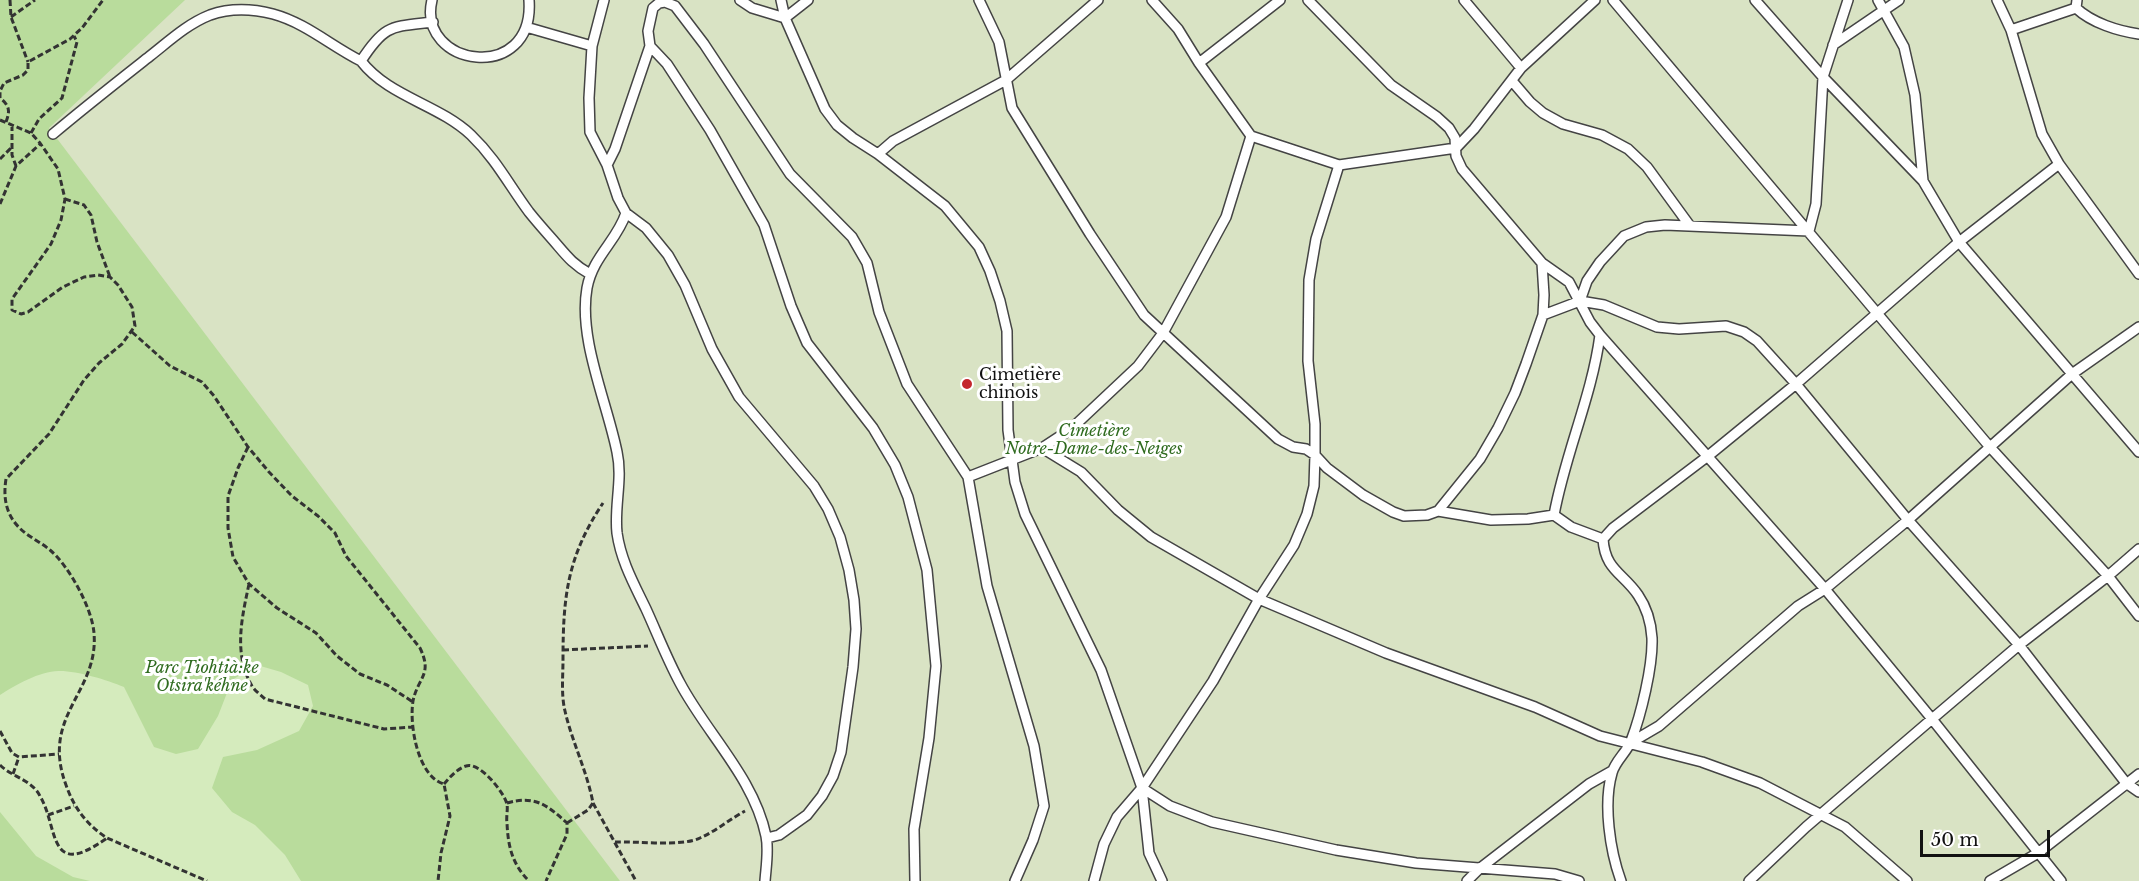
<!DOCTYPE html>
<meta charset="utf-8">
<style>
body{margin:0}
#map{position:relative;width:2139px;height:881px;overflow:hidden;background:#fffdf5;font-family:"Libre Baskerville",serif}
canvas{display:block}
.scale{position:absolute;left:1920px;top:830px;width:130px;height:27px;box-sizing:border-box;border:3px solid #111;border-top:0;padding-left:8px;font-size:18px;line-height:21px;white-space:nowrap;color:#111;-webkit-text-stroke:4px #fff;paint-order:stroke}
</style>
<div id="map">
<canvas width="2139" height="881"></canvas>
<div class="scale">50 m</div>
</div>
<script>
const ctx = document.querySelector('canvas').getContext('2d');
ctx.lineJoin = 'round';
function fill(path, color) { ctx.fillStyle = color; ctx.fill(path, 'evenodd'); }
function strokePath(path, color, width, dash) { ctx.strokeStyle = color; ctx.lineWidth = width; ctx.lineCap = dash ? 'butt' : 'round'; ctx.setLineDash(dash || []); ctx.stroke(path); }
function write(font, color, halo, rows, align = 'center') {
  ctx.font = font + ' "Libre Baskerville",serif'; ctx.lineWidth = 6; ctx.setLineDash([]); ctx.textBaseline = 'middle'; ctx.strokeStyle = halo; ctx.fillStyle = color; for (const [text, x, y, turn = 0] of rows) {
    ctx.save(); ctx.translate(x, y); ctx.rotate((+turn || 0) * Math.PI / 180); ctx.textAlign = isNaN(turn) ? turn : align; if (halo) ctx.strokeText(text, 0, 0); ctx.fillText(text, 0, 0); ctx.restore();
  }
}
fill(new Path2D(`
 M0,0L623,881H0Z`), '#d5ebbd');
fill(new Path2D(`
 M0,0H423L702,881H301L285,855L255,825L232,812L212,788L223,757L257,750L299,731L313,706L308,685L281,672L257,665L232,680L218,716L198,749L176,754L154,747L124,687C107,680 78,671 60,671C42,670 15,685 0,695Z
 M0,812L36,856L73,877L90,881H0Z`), '#b9dc9c');
fill(new Path2D(`
 M185,0H2139V881H620L49,128Z`), '#d9e3c4');
const service = new Path2D(`
 M432,0C416,67 535,85 529,0
 M604,0L592,46L589,98L590,132L607,165L618,198L626,213L646,228L668,255L685,285L712,349L739,397L814,486L828,509L840,537L849,570L854,600L856,629L853,667L841,752L833,776L822,796L807,815L779,835L767,838
 M740,0L752,8L785,18L781,0
 M808,0L785,18L825,109L837,125L853,138L878,154
 M979,0L999,42L1012,108L1090,234L1144,315L1278,439L1293,447L1306,449L1315,455L1327,468L1363,495L1393,512L1404,516L1427,515L1438,511L1491,520L1528,519L1554,515L1571,527L1603,539L1613,528L1708,456L1796,384L1959,242L2059,164L2139,274
 M1098,0L1006,80L893,141L878,154L945,206L979,247L990,271L1000,301L1007,331L1008,430L1015,482L1025,514L1101,670L1142,788
 M1152,0L1178,29L1199,63L1251,136L1226,217L1163,333L1138,366L1071,429L1042,448L1081,472L1118,510L1151,537L1259,599L1386,653L1535,707L1600,736L1702,762L1760,783L1845,827L1907,881
 M1308,0L1391,85L1437,117L1449,128L1455,138L1456,156L1462,169L1542,263L1544,295L1543,315L1526,364L1515,393L1498,428L1480,459L1438,511
 M1464,0L1521,68L1595,0
 M1613,0L1989,446L2108,576L2139,616
 M1755,0L1823,77L1923,181
 M1848,0L1823,77L1816,204L1809,231L1665,225L1646,227L1624,236L1600,262L1587,281L1580,301L1604,305L1657,327L1679,329L1726,326L1744,332L1757,341L1796,384L1908,520L2019,645L2126,783L2139,792
 M1878,0L1904,47L1915,95L1923,181L1959,242L2139,452
 M1997,0L2011,30L2042,134L2059,164
 M2077,0L2076,8C2092,23 2118,31 2139,34
 M433,22C391,27 385,24 361,61C389,97 438,104 471,135C496,159 509,185 529,212C537,222 545,231 553,240C566,255 572,264 590,274
 M526,27L592,46
 M2011,30L2076,8
 M1833,45L1899,0
 M650,46L648,31L653,8L659,3L665,2L675,6L704,44L790,174L852,237L867,263L879,312L907,384L968,477L987,586L1034,746L1044,806L1033,840L1015,881
 M1199,63L1280,0
 M1512,81L1530,102L1543,113L1563,124L1602,135L1628,149L1647,167L1690,226
 M53,134C85,107 117,82 150,56C168,42 187,24 210,15C230,8 253,9 273,14C306,23 331,46 361,61
 M1251,136L1339,165L1456,148L1474,129L1521,68
 M607,165L615,149L650,46L667,64L710,130L764,225L791,306L807,343L873,428L895,465L908,497L927,570L936,666L929,738L914,829L915,881
 M626,213C617,241 593,256 587,288C578,339 607,402 617,452C623,479 614,506 617,533C621,561 634,584 646,609C657,633 667,659 680,683C707,734 754,778 766,836C769,850 766,867 765,881
 M1542,263L1569,282L1590,322L1600,335L1825,589L1932,719L2061,881
 M1543,315L1580,301
 M968,477L1042,448
 M1554,515C1565,454 1592,396 1600,335
 M1603,539C1605,570 1623,573 1638,595C1647,608 1651,623 1652,638C1653,666 1641,715 1631,741C1627,752 1615,761 1612,773C1603,804 1610,851 1621,881
 M1630,743L1659,726L1798,606L1825,589L1908,520L2072,374L2139,327
 M1094,881L1104,844L1117,817L1142,788L1213,681L1259,599L1294,545L1307,514L1314,486L1315,455V424L1308,361L1309,280L1316,239L1339,165
 M1162,881L1149,853L1142,788L1170,806L1212,822L1336,850L1416,863L1555,874L1579,881
 M1467,881L1479,869L1589,784L1612,771
 M1749,881L1806,827L1932,719L2019,645L2108,576L2139,549
 M1990,881L2038,853L2139,774`);
strokePath(service, '#444', 12);
strokePath(new Path2D(`
 M10,0L11,17L28,62
 M11,17L35,0
 M0,120L31,133L40,143L58,169L65,199L61,220L51,244L12,299V310L21,314L28,312L63,287L84,277L98,275L110,277L118,285L132,307L135,326L122,344L99,363L84,380L49,434L6,479C2,504 9,523 31,537C37,541 44,545 50,550C69,566 92,608 94,633C99,693 40,715 66,785C74,808 87,825 107,838L207,881
 M6,122C10,111 10,106 0,98V91L4,83L23,75L28,70V62L70,39L82,28L103,0
 M12,125V155L16,166
 M31,133L39,119L62,98L77,42L74,36
 M0,159L11,148
 M65,199L84,205L91,215L97,242L110,277
 M0,204L16,166L40,144
 M132,332L170,366L202,382L214,396L248,447L269,472L292,496L318,516L335,533L346,556L420,648C433,675 418,677 413,701C409,725 418,777 444,784L450,816L441,853L438,881
 M248,447L238,468L228,496V528L233,557L249,584L277,608L316,633L337,656L360,674L387,685L413,702
 M249,584C242,617 233,654 252,686C255,691 261,695 265,699L384,729L412,727
 M563,650L648,646
 M0,731L12,753L19,757L59,754
 M0,765C12,777 32,780 40,796C59,828 47,881 107,838
 M13,774L19,757
 M444,784C450,777 457,769 466,766C479,761 504,792 507,804C508,810 506,817 507,823C508,846 512,864 529,881
 M507,803C535,795 547,805 567,823V834L546,881
 M593,803L636,881
 M48,815L74,806
 M567,823L588,810L593,803C587,771 572,742 565,711C561,695 563,676 563,660C563,597 567,557 603,503
 M615,842C638,841 681,847 700,838C716,831 730,819 745,811`), '#333', 3, [6, 3]);
strokePath(service, '#fff', 9);
for (const [x, y, r, color] of [
 [967,384,6,"#c4262e"]
]) { const dot = new Path2D(); dot.arc(x, y, r, 0, 2 * Math.PI); ctx.fillStyle = color; ctx.fill(dot); strokePath(dot, '#fff', 2); }
write('16px', '#111', '#fff', [
 ["Cimetière",979,375],
 ["chinois",979,393]
], 'left');
write('italic 16px', '#2f6b1f', '#fff', [
 ["Cimetière",1094,431],
 ["Notre-Dame-des-Neiges",1094,449],
 ["Parc Tiohtià:ke",202,668],
 ["Otsira'kéhne",202,686]
]);
</script>
